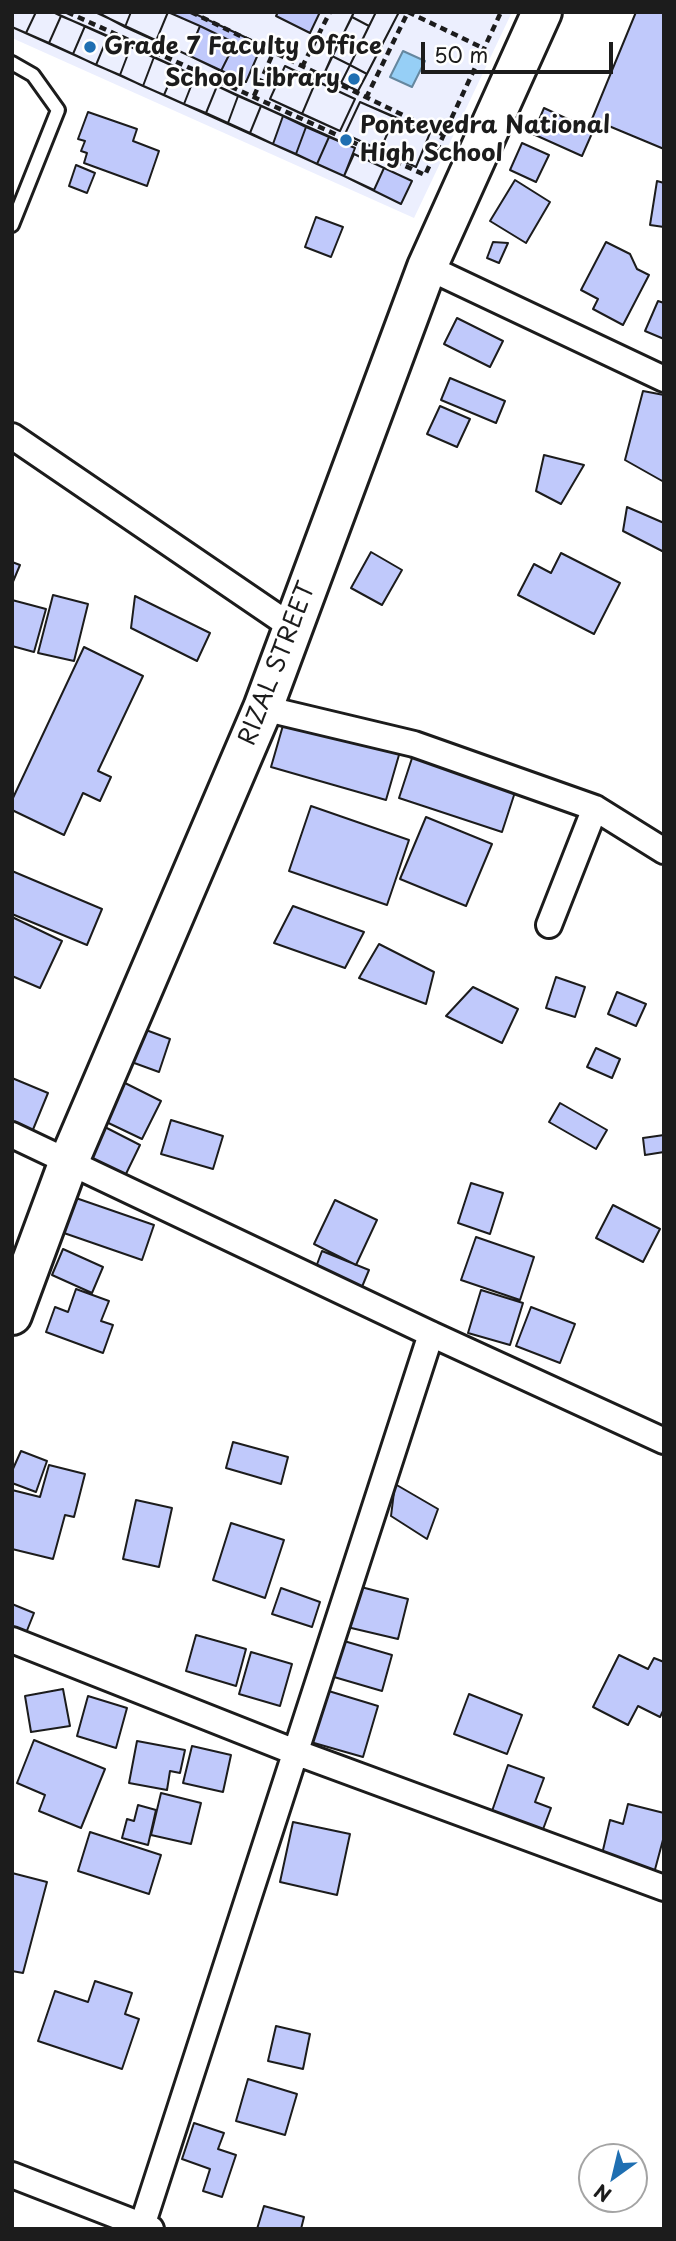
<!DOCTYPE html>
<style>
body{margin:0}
#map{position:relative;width:676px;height:2241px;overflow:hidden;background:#fff;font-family:"Playpen Sans",sans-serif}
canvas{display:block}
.frame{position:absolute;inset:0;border:14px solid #1c1c1c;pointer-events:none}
.north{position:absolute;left:578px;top:2143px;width:70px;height:70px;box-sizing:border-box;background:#fff;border:2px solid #a4a4a4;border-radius:50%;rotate:214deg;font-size:19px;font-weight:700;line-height:28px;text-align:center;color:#1c1c1c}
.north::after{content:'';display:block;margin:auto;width:24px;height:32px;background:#1f6fb2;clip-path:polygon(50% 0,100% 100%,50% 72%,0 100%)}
.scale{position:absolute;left:421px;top:42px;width:192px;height:32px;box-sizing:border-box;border:4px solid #1c1c1c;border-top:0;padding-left:9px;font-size:21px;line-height:24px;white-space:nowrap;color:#1c1c1c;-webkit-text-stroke:5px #fff;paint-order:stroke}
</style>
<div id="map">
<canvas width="676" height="2241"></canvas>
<div class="frame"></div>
<div class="north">N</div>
<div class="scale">50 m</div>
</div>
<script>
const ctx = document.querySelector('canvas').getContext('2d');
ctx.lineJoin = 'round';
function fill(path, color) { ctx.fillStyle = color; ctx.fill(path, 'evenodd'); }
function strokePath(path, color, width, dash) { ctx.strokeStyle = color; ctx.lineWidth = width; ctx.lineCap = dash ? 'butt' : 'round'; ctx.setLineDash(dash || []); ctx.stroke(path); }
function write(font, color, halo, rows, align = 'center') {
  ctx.font = font + ' "Playpen Sans",sans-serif'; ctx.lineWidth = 5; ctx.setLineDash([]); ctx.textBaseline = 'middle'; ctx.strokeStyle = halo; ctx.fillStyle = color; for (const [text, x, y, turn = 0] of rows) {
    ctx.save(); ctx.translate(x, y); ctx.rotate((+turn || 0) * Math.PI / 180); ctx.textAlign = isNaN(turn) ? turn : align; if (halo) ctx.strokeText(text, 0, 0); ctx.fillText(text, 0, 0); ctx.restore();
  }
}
fill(new Path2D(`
 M12,12H512L414,218L12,38Z`), '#eceffe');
const water = new Path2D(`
 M403,51L425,61L412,87L390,77Z`);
fill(water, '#96cff6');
strokePath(water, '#65879f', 2);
const building = new Path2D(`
 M12,12H53L355,148L344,176L12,27Z
 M12,12H36L26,33L12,27Z
 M36,12H53L61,16L49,43L26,33Z
 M95,12H191L262,45L246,82Z
 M97,12H131L125,27Z
 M131,12H168L156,41L125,27Z
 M168,12L200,26L188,55L156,41Z
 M278,12H320L310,33L276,16Z
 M354,12H399L358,91L324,74Z
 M354,12H376L369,26L352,17Z
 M376,12H399L367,74L350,65Z
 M636,12H664V149L592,119Z
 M61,16L85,26L73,54L49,43Z
 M352,17L369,26L350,65L332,56Z
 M85,26L108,36L96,65L73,54Z
 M200,26L235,43L221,71L188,55Z
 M200,26L235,43L221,71L188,55Z
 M108,36L131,46L120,75L96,65Z
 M131,46L154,57L143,86L120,75Z
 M332,56L350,65L341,83L324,74Z
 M154,57L176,67L164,95L143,86Z
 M350,65L367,74L358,91L341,83Z
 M285,66L355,99L340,131L270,99Z
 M285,66L316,81L302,114L270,99Z
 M176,67L195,76L184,104L164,95Z
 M195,76L217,86L206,113L184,104Z
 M316,81L355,99L340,131L302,114Z
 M217,86L238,96L228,123L206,113Z
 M238,96L261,106L250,133L228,123Z
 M360,102L430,133L416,167L345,134Z
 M360,102L395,117L380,150L345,134Z
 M261,106L283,116L273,144L250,133Z
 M544,108L593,131L582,156L533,134Z
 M88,112L137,129L133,141L159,151L147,186L84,163L87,153L81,151L85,141L78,139Z
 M283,116L355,148L344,176L273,144Z
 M283,116L306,127L296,154L273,144Z
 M395,117L430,133L416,167L380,150Z
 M306,127L329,137L317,164L296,154Z
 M329,137L355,148L344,176L317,164Z
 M522,143L549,155L536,182L510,170Z
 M354,154L412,181L401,204L344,176Z
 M354,154L384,168L374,190L344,176Z
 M76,165L95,173L87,193L69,186Z
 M515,180L550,202L526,243L490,221Z
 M657,181L664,183V227L650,225Z
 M316,217L343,227L331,257L305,247Z
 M493,242L508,243L499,263L487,258Z
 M606,242L630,254L637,269L649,275L623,325L593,309L598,299L581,290Z
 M658,301L664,303V339L645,331Z
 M457,318L503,341L490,367L444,344Z
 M450,378L505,401L496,423L441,400Z
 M643,391L664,395V482L625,460Z
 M440,406L470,419L457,447L427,434Z
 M544,455L584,465L561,504L536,491Z
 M627,507L664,523V552L623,531Z
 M371,552L402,570L382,605L351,588Z
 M561,553L620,583L594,634L518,595L534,564L551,573Z
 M12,562L20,565L12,584Z
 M53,595L88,604L74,661L38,653Z
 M135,596L210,633L197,661L131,628Z
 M12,600L46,609L34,652L12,646Z
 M84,647L143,676L98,771L111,777L100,801L83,793L64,835L12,810V800Z
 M286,715L401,748L386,800L271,767Z
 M414,752L517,786L502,832L399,798Z
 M311,806L409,840L387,905L289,871Z
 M426,817L492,844L466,906L400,879Z
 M12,871L102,909L87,945L12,914Z
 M293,906L364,932L345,968L274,943Z
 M12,917L62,941L40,988L12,976Z
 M379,944L434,972L426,1004L359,978Z
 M556,977L585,987L575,1017L546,1008Z
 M473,987L518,1009L502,1043L446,1016Z
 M617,992L646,1004L636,1026L608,1014Z
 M138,1027L170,1039L159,1072L126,1060Z
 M596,1048L620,1059L612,1078L587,1067Z
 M12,1078L48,1093L32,1132L12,1124Z
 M119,1080L161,1101L142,1139L100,1119Z
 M560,1103L607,1130L596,1149L549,1122Z
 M171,1120L223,1136L213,1169L161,1154Z
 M99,1124L140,1145L123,1180L81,1159Z
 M664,1135V1152L645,1155L643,1138Z
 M471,1183L503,1193L490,1234L458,1223Z
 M73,1197L154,1225L142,1260L61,1232Z
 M335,1200L377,1220L356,1265L314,1244Z
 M613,1205L660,1229L643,1262L596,1238Z
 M476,1237L534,1257L520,1300L461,1280Z
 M63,1249L103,1267L92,1293L52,1275Z
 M322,1251L369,1270L359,1294L313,1275Z
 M76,1289L109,1301L101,1321L113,1325L103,1353L46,1332L55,1307L68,1312Z
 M481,1290L523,1303L510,1345L468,1333Z
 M531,1307L575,1324L560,1363L516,1346Z
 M233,1442L288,1457L281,1484L226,1468Z
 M21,1451L47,1461L36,1492L12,1483V1471Z
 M49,1465L85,1474L74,1517L65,1515L53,1559L12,1549V1490L40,1497Z
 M395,1484L438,1509L427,1539L391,1516Z
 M136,1500L172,1508L159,1567L123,1559Z
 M231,1523L284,1540L265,1598L213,1580Z
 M357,1586L408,1599L398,1639L347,1627Z
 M281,1588L320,1602L312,1627L272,1614Z
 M12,1604L34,1613L24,1638L12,1633Z
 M196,1635L246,1649L236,1686L186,1671Z
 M344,1641L392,1655L382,1691L334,1677Z
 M251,1652L292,1664L280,1706L239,1694Z
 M619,1655L648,1669L654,1658L664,1662V1709L660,1717L638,1706L628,1725L593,1707Z
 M63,1689L70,1726L31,1732L25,1696Z
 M322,1689L378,1706L363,1757L307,1741Z
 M469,1694L522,1715L507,1754L454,1734Z
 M88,1696L127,1708L116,1748L77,1736Z
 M34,1740L105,1769L81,1828L39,1811L45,1795L17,1783Z
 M137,1741L185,1750L180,1773L170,1771L167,1790L129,1783Z
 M192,1746L231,1755L223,1792L183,1783Z
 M508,1765L544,1778L535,1802L551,1808L542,1832L491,1814Z
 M161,1793L201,1803L191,1844L151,1835Z
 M628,1804L664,1813V1836L653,1877L600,1863L610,1820L623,1824Z
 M138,1805L156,1810L148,1845L122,1838L127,1819L134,1821Z
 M293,1822L350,1834L337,1895L280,1882Z
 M90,1832L161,1855L149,1894L78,1871Z
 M12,1873L47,1882L23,1973L12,1971Z
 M95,1981L132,1993L125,2014L139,2019L122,2069L38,2041L55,1991L88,2002Z
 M276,2026L310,2034L303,2069L268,2061Z
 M248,2079L297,2094L285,2135L236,2121Z
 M194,2123L224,2133L218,2149L236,2155L222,2197L203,2191L210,2169L182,2159Z
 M264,2206L304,2217L301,2229H257Z`);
fill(building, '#c0c9fb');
strokePath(building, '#1c1c1c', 2);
const lane = new Path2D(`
 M12,63L33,75L58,110L12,225`);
const street = new Path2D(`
 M427,267L664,379
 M12,436L292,627
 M263,708L414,744L595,808L664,851
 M549,925L595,808
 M12,1135L431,1334L664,1441
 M12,1640L295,1752L664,1888
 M12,2175L151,2229
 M141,2229L431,1334`);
const highway = new Path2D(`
 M12,1315L69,1161L263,708L427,267L542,12`);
strokePath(lane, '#1c1c1c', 18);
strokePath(street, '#1c1c1c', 30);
strokePath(highway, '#1c1c1c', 44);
strokePath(new Path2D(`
 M67,12L425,175L501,12
 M191,12L444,135
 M408,12L483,48
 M302,67L330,12
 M254,96L274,51
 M366,98L408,12`), '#1c1c1c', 4.5, [7, 5]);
strokePath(lane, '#fff', 12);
strokePath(street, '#fff', 24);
strokePath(highway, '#fff', 38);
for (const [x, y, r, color] of [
 [90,47,7,"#1f6fb2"],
 [354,79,7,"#1f6fb2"],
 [346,140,7,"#1f6fb2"]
]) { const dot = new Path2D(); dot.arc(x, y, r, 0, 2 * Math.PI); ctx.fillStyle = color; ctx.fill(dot); strokePath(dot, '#fff', 2.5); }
write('bold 24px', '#1c1c1c', '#fff', [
 ["Grade 7 Faculty Office",104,47],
 ["School Library",340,79,"right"],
 ["Pontevedra National",360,126],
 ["High School",360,154]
], 'left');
write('24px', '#1c1c1c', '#fff', [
 ["RIZAL STREET",278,664,-69]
]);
</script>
